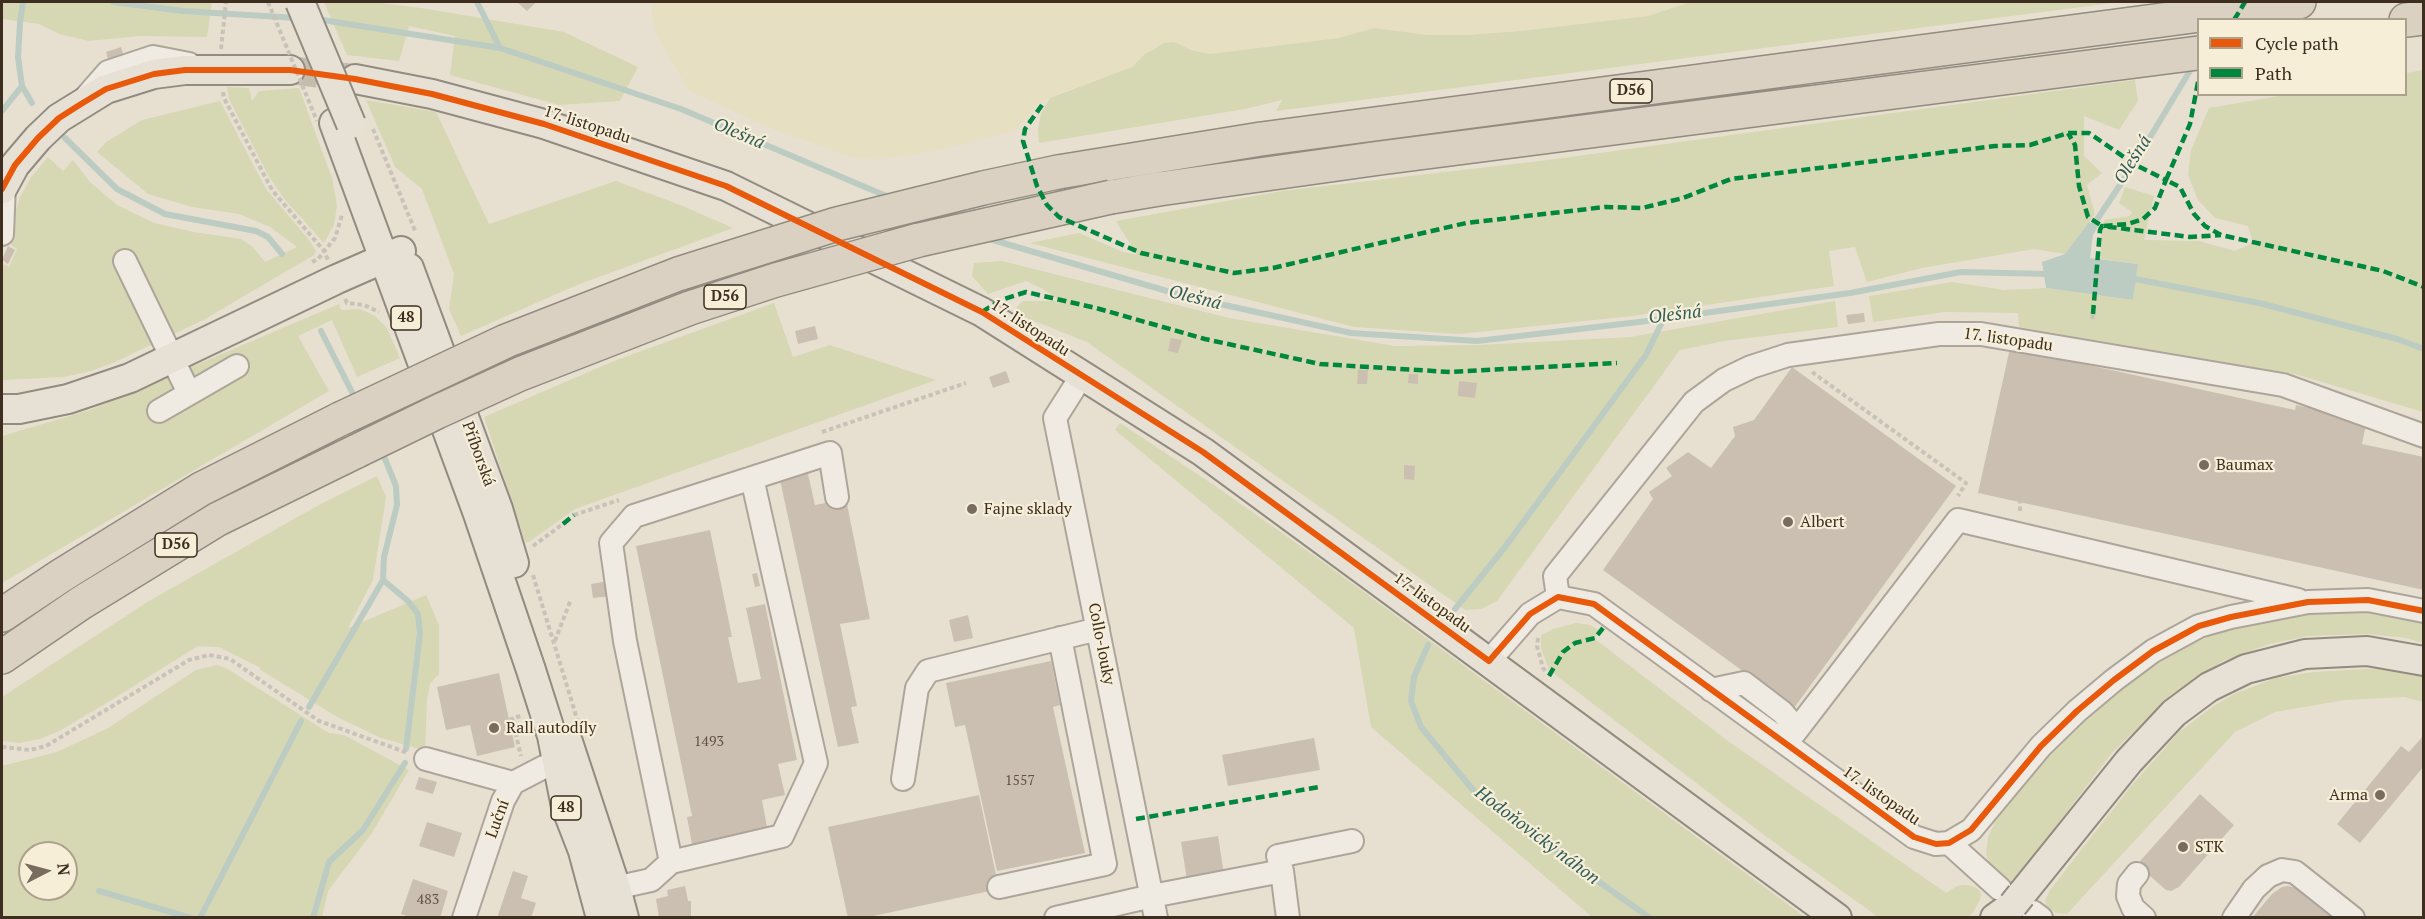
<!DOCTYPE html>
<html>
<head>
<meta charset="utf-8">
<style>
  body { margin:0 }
  #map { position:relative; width:2425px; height:919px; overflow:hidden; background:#e7e0d1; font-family:"PT Serif",serif }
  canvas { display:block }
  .frame { position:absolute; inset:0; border:3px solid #3d2e20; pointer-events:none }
  .legend { position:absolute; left:2197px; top:18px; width:210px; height:78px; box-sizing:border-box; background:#f7eed8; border:2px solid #ada18e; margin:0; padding:8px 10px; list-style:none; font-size:18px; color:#3d2e20 }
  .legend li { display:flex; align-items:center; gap:12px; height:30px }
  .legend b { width:30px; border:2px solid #ada18e }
  .north { position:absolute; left:18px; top:841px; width:60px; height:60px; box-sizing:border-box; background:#f7eed8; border:2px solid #ada18e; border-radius:50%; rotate:84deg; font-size:16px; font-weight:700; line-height:24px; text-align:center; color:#3d2e20 }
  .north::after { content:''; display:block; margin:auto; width:21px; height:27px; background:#786c5e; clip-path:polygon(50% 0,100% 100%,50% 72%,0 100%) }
</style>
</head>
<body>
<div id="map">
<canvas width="2425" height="919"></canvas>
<div class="frame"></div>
<ul class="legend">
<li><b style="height:8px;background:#e8590c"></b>Cycle path</li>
<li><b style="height:8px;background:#00873e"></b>Path</li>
</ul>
<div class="north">N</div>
</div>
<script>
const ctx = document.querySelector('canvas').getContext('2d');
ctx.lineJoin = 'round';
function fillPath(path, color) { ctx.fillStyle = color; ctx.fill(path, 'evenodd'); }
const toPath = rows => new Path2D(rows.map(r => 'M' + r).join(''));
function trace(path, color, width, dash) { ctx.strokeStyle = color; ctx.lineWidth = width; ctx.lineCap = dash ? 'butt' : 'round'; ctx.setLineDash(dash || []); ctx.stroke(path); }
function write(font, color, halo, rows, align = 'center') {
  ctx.font = font + ' "PT Serif",serif'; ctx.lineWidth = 4.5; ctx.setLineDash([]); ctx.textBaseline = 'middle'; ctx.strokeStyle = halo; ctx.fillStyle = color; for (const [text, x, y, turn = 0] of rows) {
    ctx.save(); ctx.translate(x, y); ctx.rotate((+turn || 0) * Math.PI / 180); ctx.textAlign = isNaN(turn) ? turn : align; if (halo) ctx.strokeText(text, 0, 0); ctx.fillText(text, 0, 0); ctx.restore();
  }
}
fillPath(toPath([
  [652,2,1691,2,1648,16,1521,31,1467,35,1428,35,1374,28,1339,38,1210,54,1169,42,1155,46,1132,67,1063,92,1037,104,1017,130,952,147,901,157,857,159,765,126,689,91,656,34,652,17]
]), '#e6dfc2');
fillPath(toPath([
  [2,2,212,2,207,37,139,36,89,41,59,34,39,24,2,19],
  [324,2,372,2,421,8,564,32,638,67,620,101,559,105,450,75,455,36,409,26,399,61,347,55],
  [1691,2,2120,2,1276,111,1282,100,1245,109,1039,143,1038,129,1041,114,1050,98,1132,67,1145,54,1164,43,1174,42,1191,50,1210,54,1339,38,1374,28,1428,35,1467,35,1521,31,1648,16],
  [2423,70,2423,412,2295,374,2019,327,2018,313,1945,312,1873,322,1869,296,1952,282,2004,290,2046,288,2133,300,2138,264,2101,259,2101,236,2104,220,2130,216,2132,212,2119,203,2125,187,2154,196,2144,240,2199,241,2235,251,2253,243,2248,226,2215,218,2198,200,2188,175,2191,150,2209,108,2285,95,2406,94,2406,73],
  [2135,80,2138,101,2119,130,2084,116,2084,156,2102,173,2087,185,2095,214,2065,254,2034,249,1922,268,1867,282,1855,247,1829,251,1834,286,1633,316,1459,334,1354,327,1030,243,1079,233,1123,252,1137,255,1116,221,1282,191,1548,160],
  [227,87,249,88,252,101,259,91,299,88,332,178,337,206,334,225,324,243,286,201,269,177,229,99],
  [366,100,436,112,489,224,616,181,678,204,733,228,577,285,461,336,449,309,454,274,422,189,395,167],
  [220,101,266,189,309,240,316,251,314,255,205,319,115,362,91,371,64,377,2,380,2,264,9,267,17,249,11,245,12,240,10,232,19,199,31,177,48,157,63,171,73,160,90,182,117,205,154,223,194,232,241,239,253,247,265,262,297,247,270,227,239,214,192,207,148,194,97,152,106,142,142,120],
  [1002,261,1229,318,1395,346,1479,345,1630,337,1835,301,1838,327,1724,341,1680,350,1497,601,1481,609,1465,610,1087,342,1024,317,1016,308,1023,301,1060,301,1043,289,1026,281,988,294,972,276,974,263],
  [774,303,793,357,830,345,936,380,575,509,529,542,525,542,484,417,614,361],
  [339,304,341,310,360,309,375,316,387,328,400,358,357,377,332,320,298,336,329,391,2,583,2,436,90,410],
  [1120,423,1214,485,1326,564,1805,917,1592,917,1371,727,1354,628,1115,430],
  [377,476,386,497,373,580,348,628,426,595,439,625,439,674,430,684,427,700,425,751,379,737,339,718,259,669,261,668,219,647,198,646,105,704,61,730,40,739,19,743,2,741,2,697,149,601,317,506],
  [2343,611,2402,614,2423,618,2423,643,2406,638,2367,634,2308,636,2269,644,2223,661,2172,694,2111,754,2012,884,1997,875,1990,866,1986,854,1988,837,1995,822,2038,762,2132,679,2192,644,2221,631,2281,617],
  [1576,623,1590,625,1598,630,1595,639,1728,741,1946,893,1957,886,1964,885,1972,886,1978,889,1981,893,1980,900,1972,914,1966,918,1878,917,1764,835,1549,670,1541,648,1541,635,1553,629],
  [217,665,226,668,329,733,344,735,409,770,372,833,328,891,322,917,2,917,2,766,57,752,108,728,196,670],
  [30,853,66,853,66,889,30,889],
  [2382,668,2423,676,2423,702,2404,697,2345,700,2275,712,2235,732,2067,914,2056,913,2047,907,2045,901,2050,890,2132,785,2178,733,2212,707,2234,694,2276,678,2314,672]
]), '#d6d7b3');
fillPath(toPath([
  [2089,222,2098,226,2093,235,2090,258,2138,264,2133,300,2046,288,2042,262,2065,254]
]), '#bcccc2');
trace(toPath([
  [23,2,20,23,18,57,22,86,32,103],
  [113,2,183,11,297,18],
  [477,2,500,48],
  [316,19,500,48,681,109,891,198],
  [2,111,22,86],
  [65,138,117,189,165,214,256,231,268,237,282,254],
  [2090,230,2134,164,2194,64],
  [986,238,1184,296,1351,333,1477,341,1639,322,1850,293,1961,272,2050,274],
  [2130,278,2259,303,2397,339,2424,349],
  [321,331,356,400],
  [381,449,396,486,397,505,384,557,383,580,408,601,418,614,420,633,406,749],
  [1455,609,1505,547,1646,355,1664,318],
  [1428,645,1414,677,1411,701,1421,727,1478,796,1650,918],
  [309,707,383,580],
  [99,891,191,918],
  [200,918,301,721],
  [313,918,329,862,363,830,405,763]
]), '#bcccc2', 6);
fillPath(toPath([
  [517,2,536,2,527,11],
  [121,47,123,54,108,59,106,52],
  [8,246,15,250,8,264,2,260],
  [1864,313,1865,322,1848,324,1846,315],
  [815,326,818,339,798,344,795,331],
  [1171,338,1182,340,1178,353,1168,351],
  [2010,348,2295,410,2296,405,2367,420,2362,444,2424,457,2424,590,1978,493],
  [1792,367,1956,486,1794,708,1603,570,1653,499,1649,492,1672,476,1666,468,1688,452,1711,468,1735,436,1733,427,1754,420],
  [1358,370,1368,370,1367,384,1357,384],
  [1006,371,1010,382,993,388,989,377],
  [1409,374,1418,374,1418,384,1408,383],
  [1459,381,1477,383,1475,398,1458,396],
  [1404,465,1415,466,1414,480,1404,479],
  [808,474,815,505,846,499,870,619,840,624,857,706,851,707,859,743,838,747,780,480],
  [710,530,732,637,728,637,738,683,761,679,746,608,765,604,797,760,778,764,785,795,762,800,767,827,692,844,687,817,692,816,636,546],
  [757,573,760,586,755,587,752,574],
  [608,581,611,596,593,598,591,584],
  [968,615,973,638,954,642,949,620],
  [1051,661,1060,705,1053,707,1085,853,997,871,965,725,955,727,946,683],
  [499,673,515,747,477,756,470,725,446,730,437,687],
  [2424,735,2424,766,2360,843,2337,824,2401,746,2409,752],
  [1314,738,1320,770,1228,786,1222,755],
  [419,777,437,782,433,794,415,789],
  [2200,794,2234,825,2179,887,2171,891,2166,890,2150,876,2145,882,2132,870],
  [979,795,999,889,864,918,848,918,828,827],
  [427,822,462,833,454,857,419,846],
  [1218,836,1224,874,1187,880,1181,842],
  [513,871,528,876,521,898,536,903,531,918,497,918],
  [413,879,448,891,440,918,413,918,401,914],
  [685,886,688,901,691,901,691,918,659,918,656,899,668,896,667,890],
  [2288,886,2300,889,2334,918,2252,918,2272,894,2282,887]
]), '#cbbfb2');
trace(toPath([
  [290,70,353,78]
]), '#c5bcae', 28, [28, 14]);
const minor = toPath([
  [87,96,108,72,153,57,189,64],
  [2,234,4,184],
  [125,261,189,393],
  [1081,377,1055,418,1156,918],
  [159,411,237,366],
  [1558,597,1555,576,1694,402,1724,380,1751,367,1788,355,1939,334,1981,334,2283,385,2424,436],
  [1489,661,1530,614,1558,597,1594,604,1914,837,1936,844,1949,843,1971,830,2041,746,2077,711,2114,680,2153,651,2199,626,2231,617,2308,602,2368,600,2424,611],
  [1711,690,1744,683,1782,712,1797,729],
  [1786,744,1958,520,2298,600],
  [426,759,513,783],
  [903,779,917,688,928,671,1098,629],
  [1949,843,2000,889],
  [671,862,782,836,816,763,752,478],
  [1282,871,1288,918],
  [2137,874,2129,884,2128,896,2133,908,2144,918],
  [999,887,1105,864,1060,638],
  [601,891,651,880,671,862,625,641,611,543,634,516,830,453,837,497],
  [2033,912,2041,918],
  [464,918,503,801,513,783,544,767,573,759],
  [1056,918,1152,896,1282,871,1278,856,1352,841],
  [2234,918,2254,889,2268,876,2282,870,2295,872,2353,918]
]);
const major = toPath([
  [355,79,432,94,544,124,726,186,982,312,1203,452,1837,918],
  [334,123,478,514,531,670,552,736,566,807,583,851,601,918],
  [2,189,15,165,38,138,59,118,106,89,154,74,185,70,290,70],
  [409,268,498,509,514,563],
  [2,409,19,409,68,399,130,378,337,279,401,251],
  [568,742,616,888,624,918],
  [2021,895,2129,761,2174,713,2209,687,2246,669,2305,654,2367,651,2424,661],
  [1995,918,2013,905]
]);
const highway = toPath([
  [2406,20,2424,18],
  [1058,172,1261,139,2299,2],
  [1111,197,1159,189,1380,158,2198,53],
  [2,615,62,575,201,489,340,419],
  [2,657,81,603,218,519,357,451]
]);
trace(minor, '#ada599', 26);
trace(major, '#928b80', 32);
trace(highway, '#928b80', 36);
trace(toPath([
  [221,49,226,2],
  [223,92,224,98,272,190,324,251,328,260],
  [373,129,416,233],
  [312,262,318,259,335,238,342,215],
  [345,299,347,303,364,305,379,312],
  [2092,319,2093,314],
  [1812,372,1966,483,1958,496],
  [822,432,966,383],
  [2020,511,2020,502],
  [574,515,619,500],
  [533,546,563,524],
  [533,575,578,722],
  [1538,638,1537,646,1543,668,1547,673],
  [555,641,571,599],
  [512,718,521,756],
  [509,720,523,715],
  [2,747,30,750,46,746,189,660,209,655,230,659,319,721,408,753]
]), '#c8c2b9', 4, [4.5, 3]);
trace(minor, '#efebe3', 22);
trace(major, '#e6e1d4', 28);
trace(highway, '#dad1c2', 33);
const majorBridge = toPath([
  [300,2,351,124],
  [2013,905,2021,895]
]);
const highwayBridge = toPath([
  [340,419,506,341,678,274,837,224,983,188,1058,172],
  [357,451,437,412,520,374,690,308,776,280,919,240,1111,197]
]);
trace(majorBridge, '#928b80', 32, []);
trace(highwayBridge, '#928b80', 36, []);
trace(toPath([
  [268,2,317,121]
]), '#c8c2b9', 4, [4.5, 3]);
trace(majorBridge, '#e6e1d4', 28);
trace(highwayBridge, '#dad1c2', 33);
trace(toPath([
  [2234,20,2245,2],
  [2198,82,2190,124,2166,180,2180,187,2194,214,2205,226,2221,235,2383,271,2424,287],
  [1042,105,1025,129,1023,141,1037,186,1047,205,1059,217,1141,253,1234,273,1273,268,1466,223,1605,207,1642,208,1683,198,1731,179,1995,146,2030,145,2068,133,2089,133,2134,164,2166,180,2155,208,2143,219,2128,224,2102,226,2088,217,2079,186,2075,145,2068,133],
  [982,312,1001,300,1026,292,1096,308,1205,339,1320,364,1450,372,1617,363],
  [2093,314,2100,230,2102,226,2190,237,2221,235],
  [563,524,574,515],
  [1549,676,1563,652,1575,643,1595,638,1603,628],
  [1136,819,1319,787]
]), '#00873e', 4.5, [9, 4.5]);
trace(toPath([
  [2,189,15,165,38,138,59,118,81,104,106,89,154,74,185,70,290,70,355,79,432,94,544,124,726,186,982,312,1203,452,1489,661,1530,614,1558,597,1594,604,1914,837,1936,844,1949,843,1971,830,2041,746,2077,711,2114,680,2153,651,2199,626,2231,617,2308,602,2368,600,2424,611]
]), '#e8590c', 6);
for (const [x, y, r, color] of [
  [2204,465,6,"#786c5e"],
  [972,509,6,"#786c5e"],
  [1788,522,6,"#786c5e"],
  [494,728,6,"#786c5e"],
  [2380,795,6,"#786c5e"],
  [2183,847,6,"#786c5e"]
]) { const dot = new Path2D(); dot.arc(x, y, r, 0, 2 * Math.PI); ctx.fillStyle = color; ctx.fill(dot); trace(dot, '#f7eed8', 2); }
write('14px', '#605244', null, [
  ["1493",709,742],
  ["1557",1020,781],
  ["483",428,900]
]);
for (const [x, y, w] of [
  [1631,91,42],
  [725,297,42],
  [406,318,30],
  [176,545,42],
  [566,808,30]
]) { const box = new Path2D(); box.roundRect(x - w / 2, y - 12, w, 24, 4.5); ctx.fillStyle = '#f7eed8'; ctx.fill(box); trace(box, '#3d2e20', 1.5); }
write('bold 15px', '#3d2e20', null, [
  ["D56",1631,91],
  ["D56",725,297],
  ["48",406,318],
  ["D56",176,545],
  ["48",566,808]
]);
write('16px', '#3d2e20', '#f7eed8', [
  ["17. listopadu",587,125,18],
  ["17. listopadu",1030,328,33],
  ["17. listopadu",2008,340,8],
  ["Příborská",478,454,70],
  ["17. listopadu",1432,603,36],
  ["Collo-louky",1101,644,79],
  ["17. listopadu",1881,796,35],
  ["Luční",498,819,-70]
]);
write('16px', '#3d2e20', '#f7eed8', [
  ["Baumax",2216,465],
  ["Fajne sklady",984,509],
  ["Albert",1800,522],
  ["Rall autodíly",506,728],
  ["Arma",2368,795,"right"],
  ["STK",2195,847]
], 'left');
write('italic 18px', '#2f5d5a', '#f7eed8', [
  ["Olešná",739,134,23],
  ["Olešná",2133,160,-58],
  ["Olešná",1195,298,14],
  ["Olešná",1675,315,-7],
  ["Hodoňovický náhon",1537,836,37]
]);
</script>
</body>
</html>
